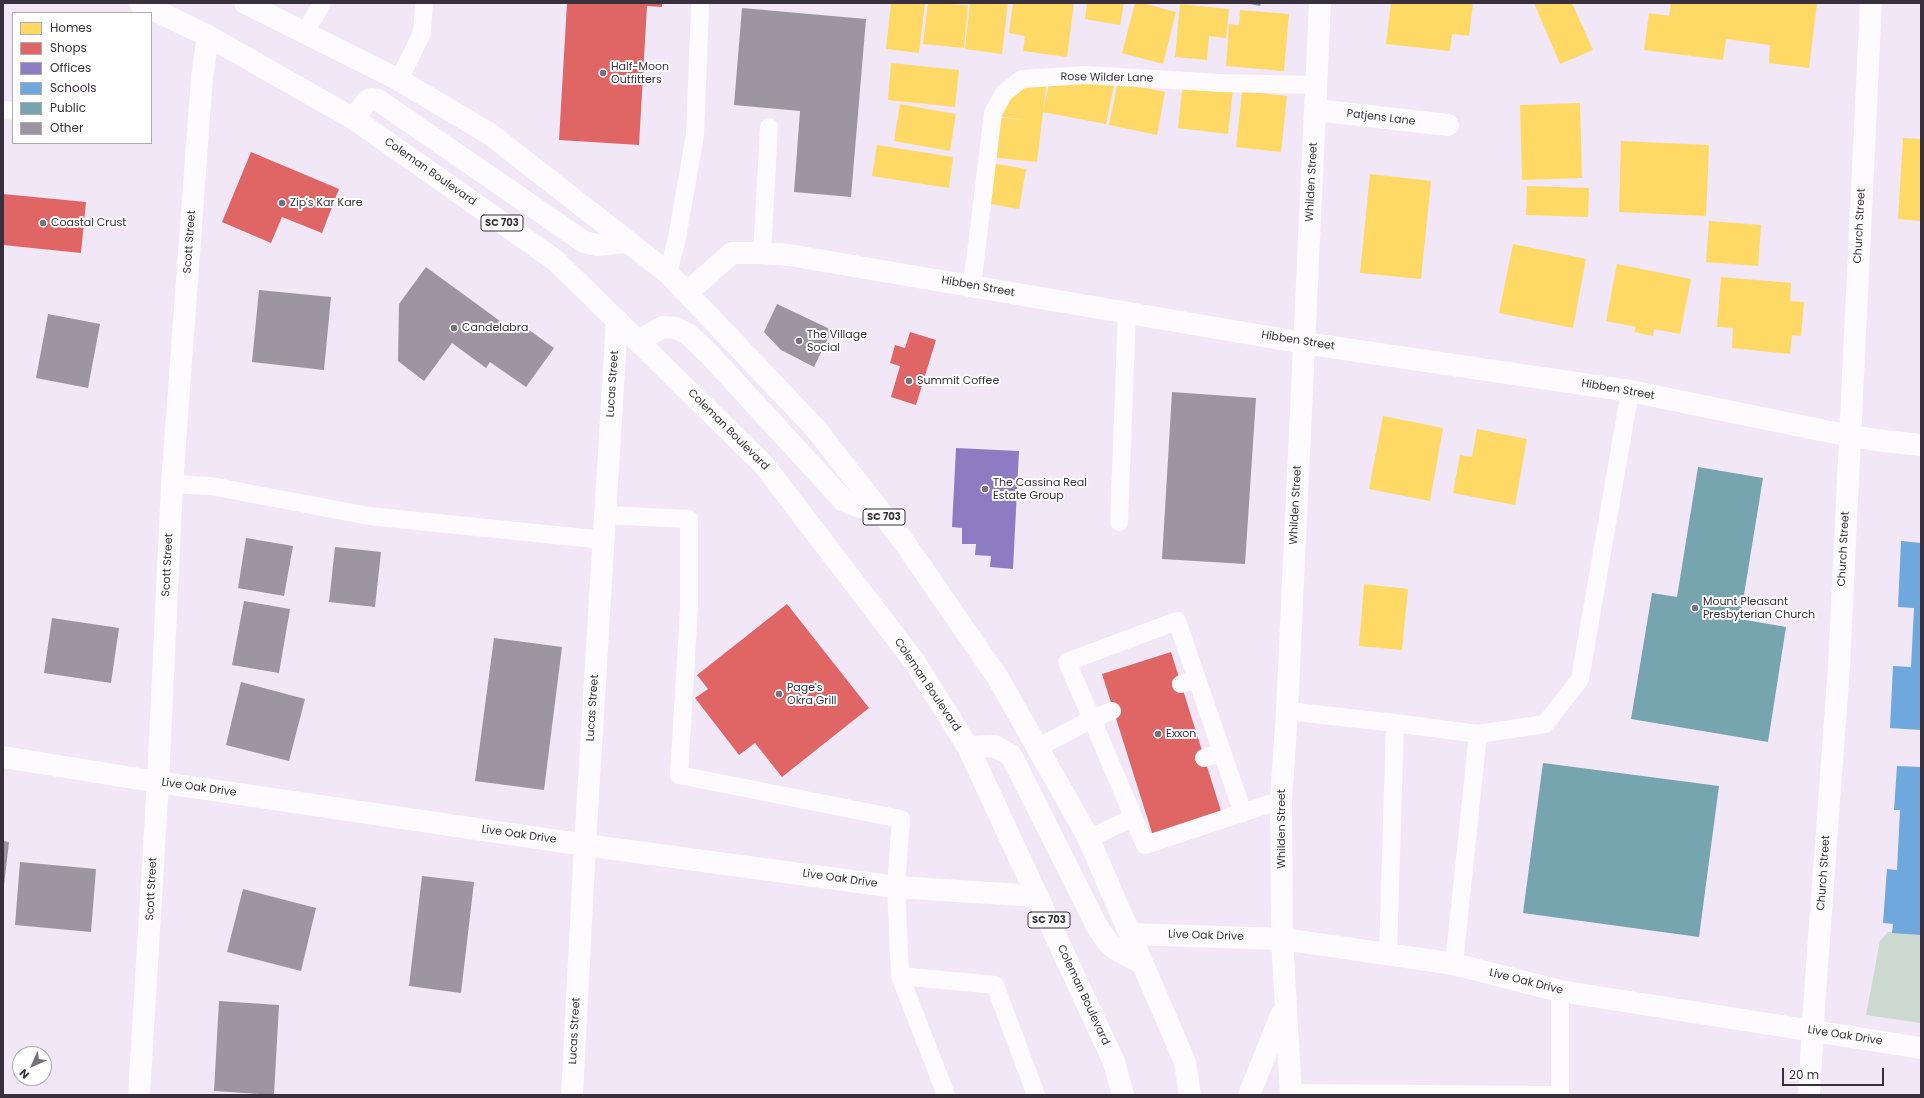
<!DOCTYPE html>
<html>
<head>
<meta charset="utf-8">
<style>
  body { margin:0 }
  #map { position:relative; width:1924px; height:1098px; overflow:hidden; background:#f1e7f6; font-family:Poppins,sans-serif }
  canvas { display:block }
  .frame { position:absolute; inset:0; border:4px solid #38303d; pointer-events:none }
  .legend { position:absolute; left:12px; top:12px; width:140px; height:132px; box-sizing:border-box; background:#fff; border:1px solid #afacb1; margin:0; padding:5px 7px; list-style:none; font-size:12px; color:#38303d }
  .legend li { display:flex; align-items:center; gap:8px; height:20px }
  .legend b { width:20px; border:1px solid #afacb1 }
  .north { position:absolute; left:12px; top:1046px; width:40px; height:40px; box-sizing:border-box; background:#fff; border:1px solid #afacb1; border-radius:50%; rotate:225deg; font-size:11px; font-weight:700; line-height:16px; text-align:center; color:#38303d }
  .north::after { content:''; display:block; margin:auto; width:14px; height:18px; background:#79707e; clip-path:polygon(50% 0,100% 100%,50% 72%,0 100%) }
  .scale { position:absolute; left:1782px; top:1068px; width:102px; height:18px; box-sizing:border-box; border:2px solid #38303d; border-top:0; padding-left:5px; font-size:12px; line-height:14px; white-space:nowrap; color:#38303d; -webkit-text-stroke:3px #fff; paint-order:stroke }
</style>
</head>
<body>
<div id="map">
<canvas width="1924" height="1098"></canvas>
<div class="frame"></div>
<ul class="legend">
<li><b style="height:11px;background:#ffd966"></b>Homes</li>
<li><b style="height:11px;background:#e06666"></b>Shops</li>
<li><b style="height:11px;background:#8e7cc3"></b>Offices</li>
<li><b style="height:11px;background:#6fa8dc"></b>Schools</li>
<li><b style="height:11px;background:#76a5af"></b>Public</li>
<li><b style="height:11px;background:#9d96a2"></b>Other</li>
</ul>
<div class="north">N</div>
<div class="scale">20 m</div>
</div>
<script>
const ctx = document.querySelector('canvas').getContext('2d');
ctx.lineJoin = 'round';
function fillPath(path, color) { ctx.fillStyle = color; ctx.fill(path, 'evenodd'); }
const toPath = rows => new Path2D(rows.map(r => 'M' + r).join(''));
function trace(path, color, width, dash) { ctx.strokeStyle = color; ctx.lineWidth = width; ctx.lineCap = dash ? 'butt' : 'round'; ctx.setLineDash(dash || []); ctx.stroke(path); }
function write(font, color, halo, rows, align = 'center') {
  ctx.font = font + ' Poppins,sans-serif'; ctx.lineWidth = 4; ctx.setLineDash([]); ctx.textBaseline = 'middle'; ctx.strokeStyle = halo; ctx.fillStyle = color; for (const [text, x, y, turn = 0] of rows) {
    ctx.save(); ctx.translate(x, y); ctx.rotate((+turn || 0) * Math.PI / 180); ctx.textAlign = isNaN(turn) ? turn : align; if (halo) ctx.strokeText(text, 0, 0); ctx.fillText(text, 0, 0); ctx.restore();
  }
}
fillPath(toPath([
  [1888,932,1921,935,1921,1023,1866,1015,1880,941]
]), '#ccd9d1');
fillPath(toPath([
  [891,3,925,3,919,53,886,49],
  [928,3,968,5,964,48,923,44],
  [970,3,1008,3,1002,54,965,49],
  [1013,3,1074,3,1067,57,1023,51,1025,36,1009,33],
  [1087,3,1124,3,1120,25,1085,19],
  [1135,3,1142,3,1176,12,1163,64,1122,53],
  [1391,3,1473,3,1469,36,1452,34,1450,51,1386,44],
  [1534,3,1572,3,1593,50,1560,64],
  [1671,3,1817,3,1809,68,1769,63,1770,45,1726,39,1723,60,1644,50,1649,13,1669,16],
  [1180,4,1229,9,1226,38,1209,36,1207,60,1175,57],
  [1240,10,1289,14,1284,71,1226,66,1229,24,1239,25],
  [891,63,959,70,955,107,888,100],
  [1050,78,1114,85,1106,124,1043,112],
  [1047,80,1037,162,980,156,984,116,1026,120,996,116,1001,84],
  [1118,82,1165,92,1157,135,1109,125],
  [1183,82,1233,88,1228,134,1178,128],
  [1242,91,1287,96,1281,152,1236,147],
  [1580,103,1582,178,1522,180,1520,105],
  [900,104,956,114,950,151,894,141],
  [1903,138,1921,139,1921,221,1898,219],
  [1621,141,1709,145,1706,216,1619,212],
  [877,145,953,157,949,188,872,176],
  [980,161,1026,169,1019,209,973,201],
  [1370,174,1431,181,1421,279,1360,273],
  [1527,186,1589,188,1588,217,1526,215],
  [1709,221,1761,225,1758,266,1706,262],
  [1513,244,1586,259,1573,328,1499,313],
  [1617,264,1691,279,1680,334,1654,329,1653,336,1634,332,1636,327,1606,321],
  [1721,277,1791,283,1790,301,1804,302,1801,336,1792,335,1790,354,1732,348,1733,328,1717,327],
  [1383,416,1443,428,1430,501,1369,489],
  [1477,429,1527,439,1515,505,1453,493,1460,455,1472,457],
  [1364,584,1408,589,1402,650,1359,646]
]), '#ffd966');
fillPath(toPath([
  [567,3,662,3,662,7,647,6,639,145,559,140],
  [251,152,339,189,322,233,282,217,271,243,222,222],
  [3,194,86,202,81,253,3,245],
  [910,332,936,340,916,405,891,397,900,366,890,363,895,345,905,348],
  [787,604,869,708,782,777,755,743,739,755,695,698,708,689,697,675],
  [1171,652,1222,814,1153,836,1102,674]
]), '#e06666');
fillPath(toPath([
  [956,448,1019,451,1013,569,990,567,991,556,975,555,976,544,962,544,962,528,952,527]
]), '#8e7cc3');
fillPath(toPath([
  [1901,541,1921,543,1921,730,1890,728,1893,666,1911,667,1914,608,1898,607],
  [1897,766,1921,767,1921,935,1892,933,1893,924,1883,923,1887,869,1897,870,1900,810,1894,810]
]), '#6fa8dc');
fillPath(toPath([
  [1245,3,1261,3,1260,6],
  [1698,467,1763,478,1740,619,1786,627,1768,742,1631,719,1652,593,1677,597],
  [1543,763,1719,786,1699,937,1523,913]
]), '#76a5af');
fillPath(toPath([
  [742,8,866,19,851,197,794,192,800,111,734,105],
  [426,267,515,332,521,324,554,348,526,387,490,362,486,368,452,343,424,381,398,361,399,304],
  [259,290,331,297,324,370,252,362],
  [777,304,832,330,814,367,781,350,764,332],
  [48,314,100,324,88,388,36,378],
  [1172,392,1256,398,1245,564,1162,559],
  [246,538,293,546,284,596,238,588],
  [335,547,381,552,375,607,329,602],
  [244,601,290,609,279,673,232,665],
  [52,618,119,628,111,683,44,673],
  [494,638,562,647,544,790,475,781],
  [241,682,305,699,289,761,226,745],
  [3,841,9,842,4,885,3,885],
  [20,862,96,869,91,932,15,925],
  [422,876,474,882,461,993,409,986],
  [243,889,316,908,301,971,227,952],
  [219,1001,279,1005,274,1095,214,1091]
]), '#9d96a2');
trace(toPath([
  [305,33,322,3],
  [399,80,422,33,424,3],
  [3,110,13,111],
  [762,253,769,127],
  [668,273,677,238,695,135,700,6],
  [972,286,993,113,1004,93,1022,79,1086,75,1222,83,1316,85],
  [172,484,211,486,369,516,604,540],
  [605,515,689,519,689,608,679,775,901,819,896,887,900,976,946,1095],
  [1119,522,1127,312],
  [1181,684,1197,679],
  [1112,711,1092,719,1067,662,1177,621,1243,813],
  [1287,711,1395,723],
  [1037,748,1092,719,1145,845,1281,800],
  [1204,758,1222,752],
  [1088,839,1132,818],
  [1388,954,1395,723,1478,734,1545,724,1580,679,1630,391],
  [1454,964,1478,734],
  [900,976,995,985,1036,1095],
  [1560,991,1560,1094],
  [1291,1093,1560,1095]
]), '#fdfbfe', 18);
trace(toPath([
  [1315,110,1448,125],
  [688,292,732,253,762,253,789,255,1304,343,1630,391,1825,431,1875,440,1921,445],
  [3,757,158,782,585,845,896,887,1037,896],
  [1130,934,1282,939,1325,945,1454,964,1560,991,1921,1048],
  [139,1095,158,782,172,484,202,77,208,36],
  [572,1095,585,845,617,320],
  [1809,1095,1814,1007,1839,666,1871,3]
]), '#fdfbfe', 22);
trace(toPath([
  [1249,1095,1282,1013],
  [1291,1095,1282,939,1281,800,1287,711,1320,3]
]), '#fdfbfe', 22);
trace(toPath([
  [140,3,208,36,354,119,555,260,764,465,914,661,968,747,1114,1062,1123,1095],
  [245,3,399,80,490,134,668,273,816,429,904,542,998,678,1087,835,1185,1062,1190,1095],
  [354,119,366,102,371,99,378,100,584,242,597,245,627,242],
  [638,341,663,327,676,328,688,334,710,355,844,501,860,507,875,506],
  [968,747,994,746,1011,755,1099,930,1110,945,1120,952,1142,963]
]), '#fdfbfe', 22);
for (const [x, y, r, color] of [
  [603,73,4,"#79707e"],
  [282,203,4,"#79707e"],
  [43,223,4,"#79707e"],
  [454,328,4,"#79707e"],
  [799,341,4,"#79707e"],
  [909,381,4,"#79707e"],
  [985,489,4,"#79707e"],
  [1695,608,4,"#79707e"],
  [779,694,4,"#79707e"],
  [1158,734,4,"#79707e"]
]) { const dot = new Path2D(); dot.arc(x, y, r, 0, 2 * Math.PI); ctx.fillStyle = color; ctx.fill(dot); trace(dot, '#fff', 1.5); }
for (const [x, y, w] of [
  [502,223,42],
  [884,517,42],
  [1049,920,42]
]) { const box = new Path2D(); box.roundRect(x - w / 2, y - 8, w, 16, 3); ctx.fillStyle = '#fff'; ctx.fill(box); trace(box, '#38303d', 1); }
write('bold 10px', '#38303d', null, [
  ["SC 703",502,223],
  ["SC 703",884,517],
  ["SC 703",1049,920]
]);
write('11px', '#38303d', '#fff', [
  ["Half-Moon",611,67],
  ["Outfitters",611,80],
  ["Zip's Kar Kare",290,203],
  ["Coastal Crust",51,223],
  ["Candelabra",462,328],
  ["The Village",807,335],
  ["Social",807,348],
  ["Summit Coffee",917,381],
  ["The Cassina Real",993,483],
  ["Estate Group",993,496],
  ["Mount Pleasant",1703,602],
  ["Presbyterian Church",1703,615],
  ["Page's",787,688],
  ["Okra Grill",787,701],
  ["Exxon",1166,734]
], 'left');
write('11px', '#38303d', '#fff', [
  ["Rose Wilder Lane",1107,78,1],
  ["Patjens Lane",1381,118,7],
  ["Coleman Boulevard",430,172,35],
  ["Whilden Street",1312,182,-87],
  ["Church Street",1860,226,-87],
  ["Scott Street",190,242,-86],
  ["Hibben Street",978,287,10],
  ["Hibben Street",1298,341,9],
  ["Lucas Street",613,384,-86],
  ["Hibben Street",1618,390,10],
  ["Coleman Boulevard",728,430,45],
  ["Whilden Street",1296,505,-87],
  ["Church Street",1844,549,-87],
  ["Scott Street",168,565,-87],
  ["Coleman Boulevard",927,685,56],
  ["Lucas Street",593,708,-86],
  ["Live Oak Drive",199,788,8],
  ["Whilden Street",1282,829,-90],
  ["Live Oak Drive",519,835,8],
  ["Church Street",1824,873,-86],
  ["Live Oak Drive",840,879,8],
  ["Scott Street",152,889,-87],
  ["Live Oak Drive",1206,936,2],
  ["Live Oak Drive",1526,982,14],
  ["Coleman Boulevard",1083,995,65],
  ["Lucas Street",575,1031,-87],
  ["Live Oak Drive",1845,1036,9]
]);
</script>
</body>
</html>
